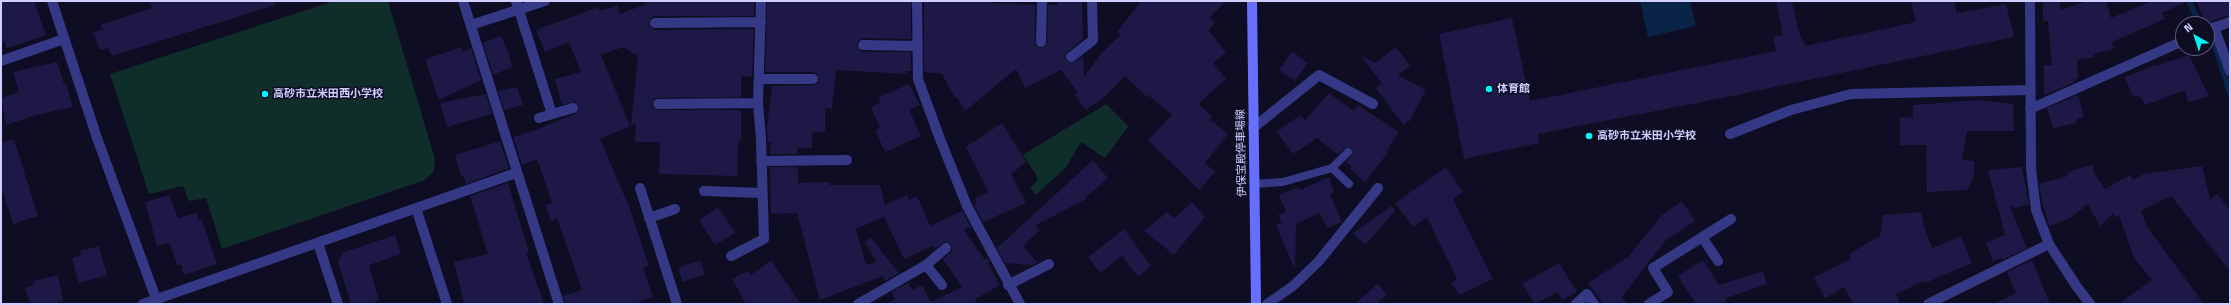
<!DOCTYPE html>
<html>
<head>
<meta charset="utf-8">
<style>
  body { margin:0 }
  #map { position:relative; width:2231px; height:305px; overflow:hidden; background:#0f0d23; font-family:"Titillium Web",sans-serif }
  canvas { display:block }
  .frame { position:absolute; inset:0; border:2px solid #d1cfff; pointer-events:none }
  .north { position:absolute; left:2175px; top:16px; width:40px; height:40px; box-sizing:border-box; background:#0f0d23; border:1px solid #5d5b7b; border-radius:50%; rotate:321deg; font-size:11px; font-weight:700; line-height:16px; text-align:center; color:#d1cfff }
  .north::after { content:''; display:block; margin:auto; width:14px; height:18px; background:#00f6fa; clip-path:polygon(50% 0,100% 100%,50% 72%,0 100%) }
</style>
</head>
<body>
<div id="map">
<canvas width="2231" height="305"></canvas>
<div class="frame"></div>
<div class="north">N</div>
</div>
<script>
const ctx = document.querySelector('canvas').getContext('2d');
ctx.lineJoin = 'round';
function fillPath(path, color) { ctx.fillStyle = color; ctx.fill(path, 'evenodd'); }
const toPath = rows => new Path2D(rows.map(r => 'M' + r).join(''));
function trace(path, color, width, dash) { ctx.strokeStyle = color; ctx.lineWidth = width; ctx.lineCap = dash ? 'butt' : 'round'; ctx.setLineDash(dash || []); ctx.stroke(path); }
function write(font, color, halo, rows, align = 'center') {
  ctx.font = font + ' "Titillium Web","Noto Sans JP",sans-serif'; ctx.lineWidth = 3; ctx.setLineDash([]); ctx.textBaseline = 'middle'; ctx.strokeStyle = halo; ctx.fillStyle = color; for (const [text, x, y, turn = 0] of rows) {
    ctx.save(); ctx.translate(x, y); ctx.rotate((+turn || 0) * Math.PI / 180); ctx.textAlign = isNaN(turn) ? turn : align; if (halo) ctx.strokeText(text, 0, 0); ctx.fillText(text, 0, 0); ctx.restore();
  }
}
fillPath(toPath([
  [334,1,388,1,435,159,434,171,425,180,222,249,206,198,189,201,183,186,149,194,110,74],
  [1106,104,1126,124,1128,127,1105,158,1081,142,1066,167,1036,195,1030,188,1037,181,1037,176,1023,155]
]), '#0f2e2a');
fillPath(toPath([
  [1640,1,1690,1,1696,26,1648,37]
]), '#092446');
trace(toPath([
  [2189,1,2200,24],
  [2211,32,2230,93]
]), '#092446', 6);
fillPath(toPath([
  [1,1,34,1,46,35,7,48,5,41,1,42],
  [150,1,275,1,275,5,112,56,108,48,100,50,93,32,103,29,100,25,152,8],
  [645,1,754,1,754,16,655,16,651,18,649,23,650,27,655,30,754,29,752,77,741,76,741,97,658,98,654,99,652,104,653,108,658,110,741,110,741,141,738,141,737,176,659,174,660,142,635,142,636,124,631,126,638,56,623,47,601,55,630,126,600,139,630,209,649,266,643,268,653,297,634,304,565,304,563,296,582,290,557,218,551,221,545,205,552,203,537,159,522,165,513,137,533,131,577,113,579,107,575,102,562,105,555,79,581,72,569,42,545,52,536,30,599,7,600,11,617,5,620,14,646,4],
  [767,1,911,1,911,39,863,38,858,41,857,45,859,50,863,52,911,52,911,71,905,71,907,74,836,70,832,109,825,108,825,132,812,133,812,148,797,148,797,154,770,154,771,142,768,142,767,127,772,86,813,85,818,83,819,79,817,74,813,72,765,72],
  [924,1,992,1,992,3,1035,5,1035,42,1037,47,1041,48,1047,43,1048,5,1058,5,1058,1,1082,1,1083,39,1067,52,1065,57,1066,61,1071,63,1083,56,1084,77,1101,54,1121,34,1117,32,1141,1,1226,1,1210,17,1215,23,1208,30,1226,52,1213,63,1226,79,1198,104,1212,116,1210,119,1228,134,1205,163,1215,172,1199,190,1148,140,1172,115,1148,95,1147,97,1125,76,1105,96,1086,110,1075,95,1078,93,1061,70,1025,88,1016,69,965,111,957,97,955,98,942,74,924,72],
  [1776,1,1792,1,1798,29,1805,46,1916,22,1911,1,1954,1,1957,13,2006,4,2014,37,1722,98,1538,134,1539,143,1464,159,1439,34,1512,18,1530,101,1776,51,1773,37,1783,35],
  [2043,1,2060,1,2060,10,2088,1,2106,1,2111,18,2152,1,2188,1,2162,13,2165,19,2112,42,2114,49,2093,54,2094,57,2077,60,2078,79,2074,79,2075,82,2044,95,2044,65,2052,65,2048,21,2043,21],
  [2196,1,2230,1,2230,15,2206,23],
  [501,36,509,54,512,67,493,75,483,43],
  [462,47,463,52,471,48,481,80,439,100,425,59],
  [1396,47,1410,66,1398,75,1426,90,1409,122,1407,121,1404,126,1376,88,1382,83,1360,55,1375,63],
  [1292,51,1308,63,1295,81,1279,70],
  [2189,55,2209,96,2188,102,2185,90,2145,105,2141,97,2132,95,2125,77,2154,65,2155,66],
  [57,62,64,84,66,83,73,107,40,114,6,125,1,98,19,92,13,72],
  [909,84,920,105,909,110,921,136,885,152,875,130,880,128,871,107,881,102,879,97],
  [517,87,523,105,504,110,498,91],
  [1329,93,1354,111,1358,105,1399,132,1386,152,1389,151,1365,182,1349,168,1352,167,1346,162,1353,153,1350,147,1344,148,1338,155,1317,138,1293,154,1277,132,1300,115,1305,120],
  [486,94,492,114,447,127,440,103],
  [2078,95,2084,116,2077,119,2077,123,2053,128,2047,108],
  [1979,100,2013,104,2014,131,1967,131,1962,160,1974,161,1974,176,1967,190,1927,192,1926,145,1900,145,1900,117,1913,118,1913,105],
  [1002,123,1026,162,1011,174,1026,203,983,222,974,205,977,203,975,199,988,192,966,147],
  [14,139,38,216,13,224,1,186,1,143],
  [500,141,509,168,466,184,463,175,461,176,455,155],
  [1093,160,1108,178,1085,198,1086,199,1036,225,1040,230,1023,246,1038,263,1032,265,1005,263,997,248],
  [2093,164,2094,173,2105,189,2130,175,2133,180,2144,174,2202,166,2210,200,2217,194,2230,210,2230,271,2171,196,2141,211,2147,227,2204,304,2119,304,2152,280,2134,258,2119,215,2115,218,2113,213,2100,226,2088,204,2069,219,2049,226,2042,202,2039,184,2068,176,2068,172],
  [770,167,798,167,798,183,829,182,829,185,880,185,885,205,907,195,909,200,917,196,930,226,962,211,971,227,964,230,985,260,987,257,990,262,987,262,1000,285,975,299,977,304,886,304,895,299,891,292,908,283,913,290,922,285,931,302,962,287,943,259,952,251,951,244,944,242,935,249,933,246,904,259,884,217,856,229,866,265,876,262,865,242,871,238,899,273,885,281,883,276,820,300,797,213,771,214],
  [1446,167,1463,192,1453,199,1493,279,1460,295,1451,283,1457,279,1427,217,1413,227,1395,203],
  [2022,167,2029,204,2015,208,2009,205,2027,248,2002,260,2001,258,1993,261,1986,243,2005,235,1988,170],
  [1329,177,1334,192,1330,194,1342,222,1328,228,1319,213,1296,224,1295,270,1276,225,1282,223,1278,215,1286,212,1279,195,1299,187,1300,190],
  [508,183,529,252,526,253,544,304,464,304,454,262,488,254,470,196],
  [169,195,178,218,197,213,199,221,202,220,217,264,184,275,181,265,177,265,170,243,157,246,145,202],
  [1682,201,1695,221,1666,240,1622,297,1627,304,1603,304,1588,283,1628,257,1662,215],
  [1192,202,1205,217,1174,255,1144,231,1167,212,1174,218],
  [1391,206,1395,211,1365,245,1353,233],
  [718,207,735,233,715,245,699,220],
  [1921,212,1926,233,1932,248,1961,236,1972,263,1925,283,1924,281,1896,294,1900,304,1853,304,1844,287,1825,298,1814,277,1851,259,1849,254,1880,236,1883,215],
  [1124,229,1151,266,1138,277,1122,256,1100,273,1088,257],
  [395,235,401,254,369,265,379,301,369,304,351,304,338,262,342,253],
  [99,246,107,275,79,283,72,258,81,255,80,251],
  [700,260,705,274,683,282,678,268],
  [771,260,801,304,746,304,732,279,748,271,751,275],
  [1703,260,1719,285,1763,271,1767,284,1726,298,1727,301,1717,304,1696,304,1678,276],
  [2032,260,2050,304,1994,304,2016,293,2007,272],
  [1559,263,1577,292,1562,300,1557,292,1535,304,1522,284],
  [58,275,63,301,52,304,30,304,25,288,33,285,34,281],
  [1377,284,1387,294,1377,304,1355,304]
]), '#1d1845');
trace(toPath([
  [1332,168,1349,184],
  [1254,184,1283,182,1332,168,1348,152]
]), '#353985', 8);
trace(toPath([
  [52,1,97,138,158,304],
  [463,1,559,304],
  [516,1,552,114],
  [917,1,918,79,940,139,967,206,1020,304],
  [2030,1,2031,169,2036,210,2049,244,2077,287,2090,304],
  [655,23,761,22],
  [471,25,545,1],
  [2214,27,2230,71],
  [2207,30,2230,22],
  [1041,42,1042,1],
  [863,45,918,46],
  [1071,57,1093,40,1092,1],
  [1,61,64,39],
  [759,79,813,79],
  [658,104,758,103],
  [2030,109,2183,41],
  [539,118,573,108],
  [1253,128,1319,75,1373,104],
  [1730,134,1791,110,1851,94,2029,90],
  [761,161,847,160],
  [640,188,677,304],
  [704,191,762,193],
  [416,208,447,304],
  [649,218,675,209],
  [1702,237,1718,261],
  [318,243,338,304],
  [731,256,764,239,761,139,758,103,761,1],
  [926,265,942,285],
  [1008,285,1049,264],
  [143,304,516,173],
  [858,304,926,265,946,248],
  [1267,304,1293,286,1318,262,1378,188],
  [1576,304,1587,294,1594,304],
  [1649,304,1668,292,1653,268,1731,219],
  [1928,304,2049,244]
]), '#353985', 10);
trace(toPath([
  [1252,1,1256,304]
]), '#666fff', 10);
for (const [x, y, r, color] of [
  [1489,89,4,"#00f6fa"],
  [265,94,4,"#00f6fa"],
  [1589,136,4,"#00f6fa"]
]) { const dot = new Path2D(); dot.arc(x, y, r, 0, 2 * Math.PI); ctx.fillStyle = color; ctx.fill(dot); trace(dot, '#0f0d23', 1.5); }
write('bold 11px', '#d1cfff', '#0f0d23', [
  ["体育館",1497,89],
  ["高砂市立米田西小学校",273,94],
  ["高砂市立米田小学校",1597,136]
], 'left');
write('11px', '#d1cfff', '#0f0d23', [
  ["伊保宝殿停車場線",1242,153,-91]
]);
</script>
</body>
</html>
